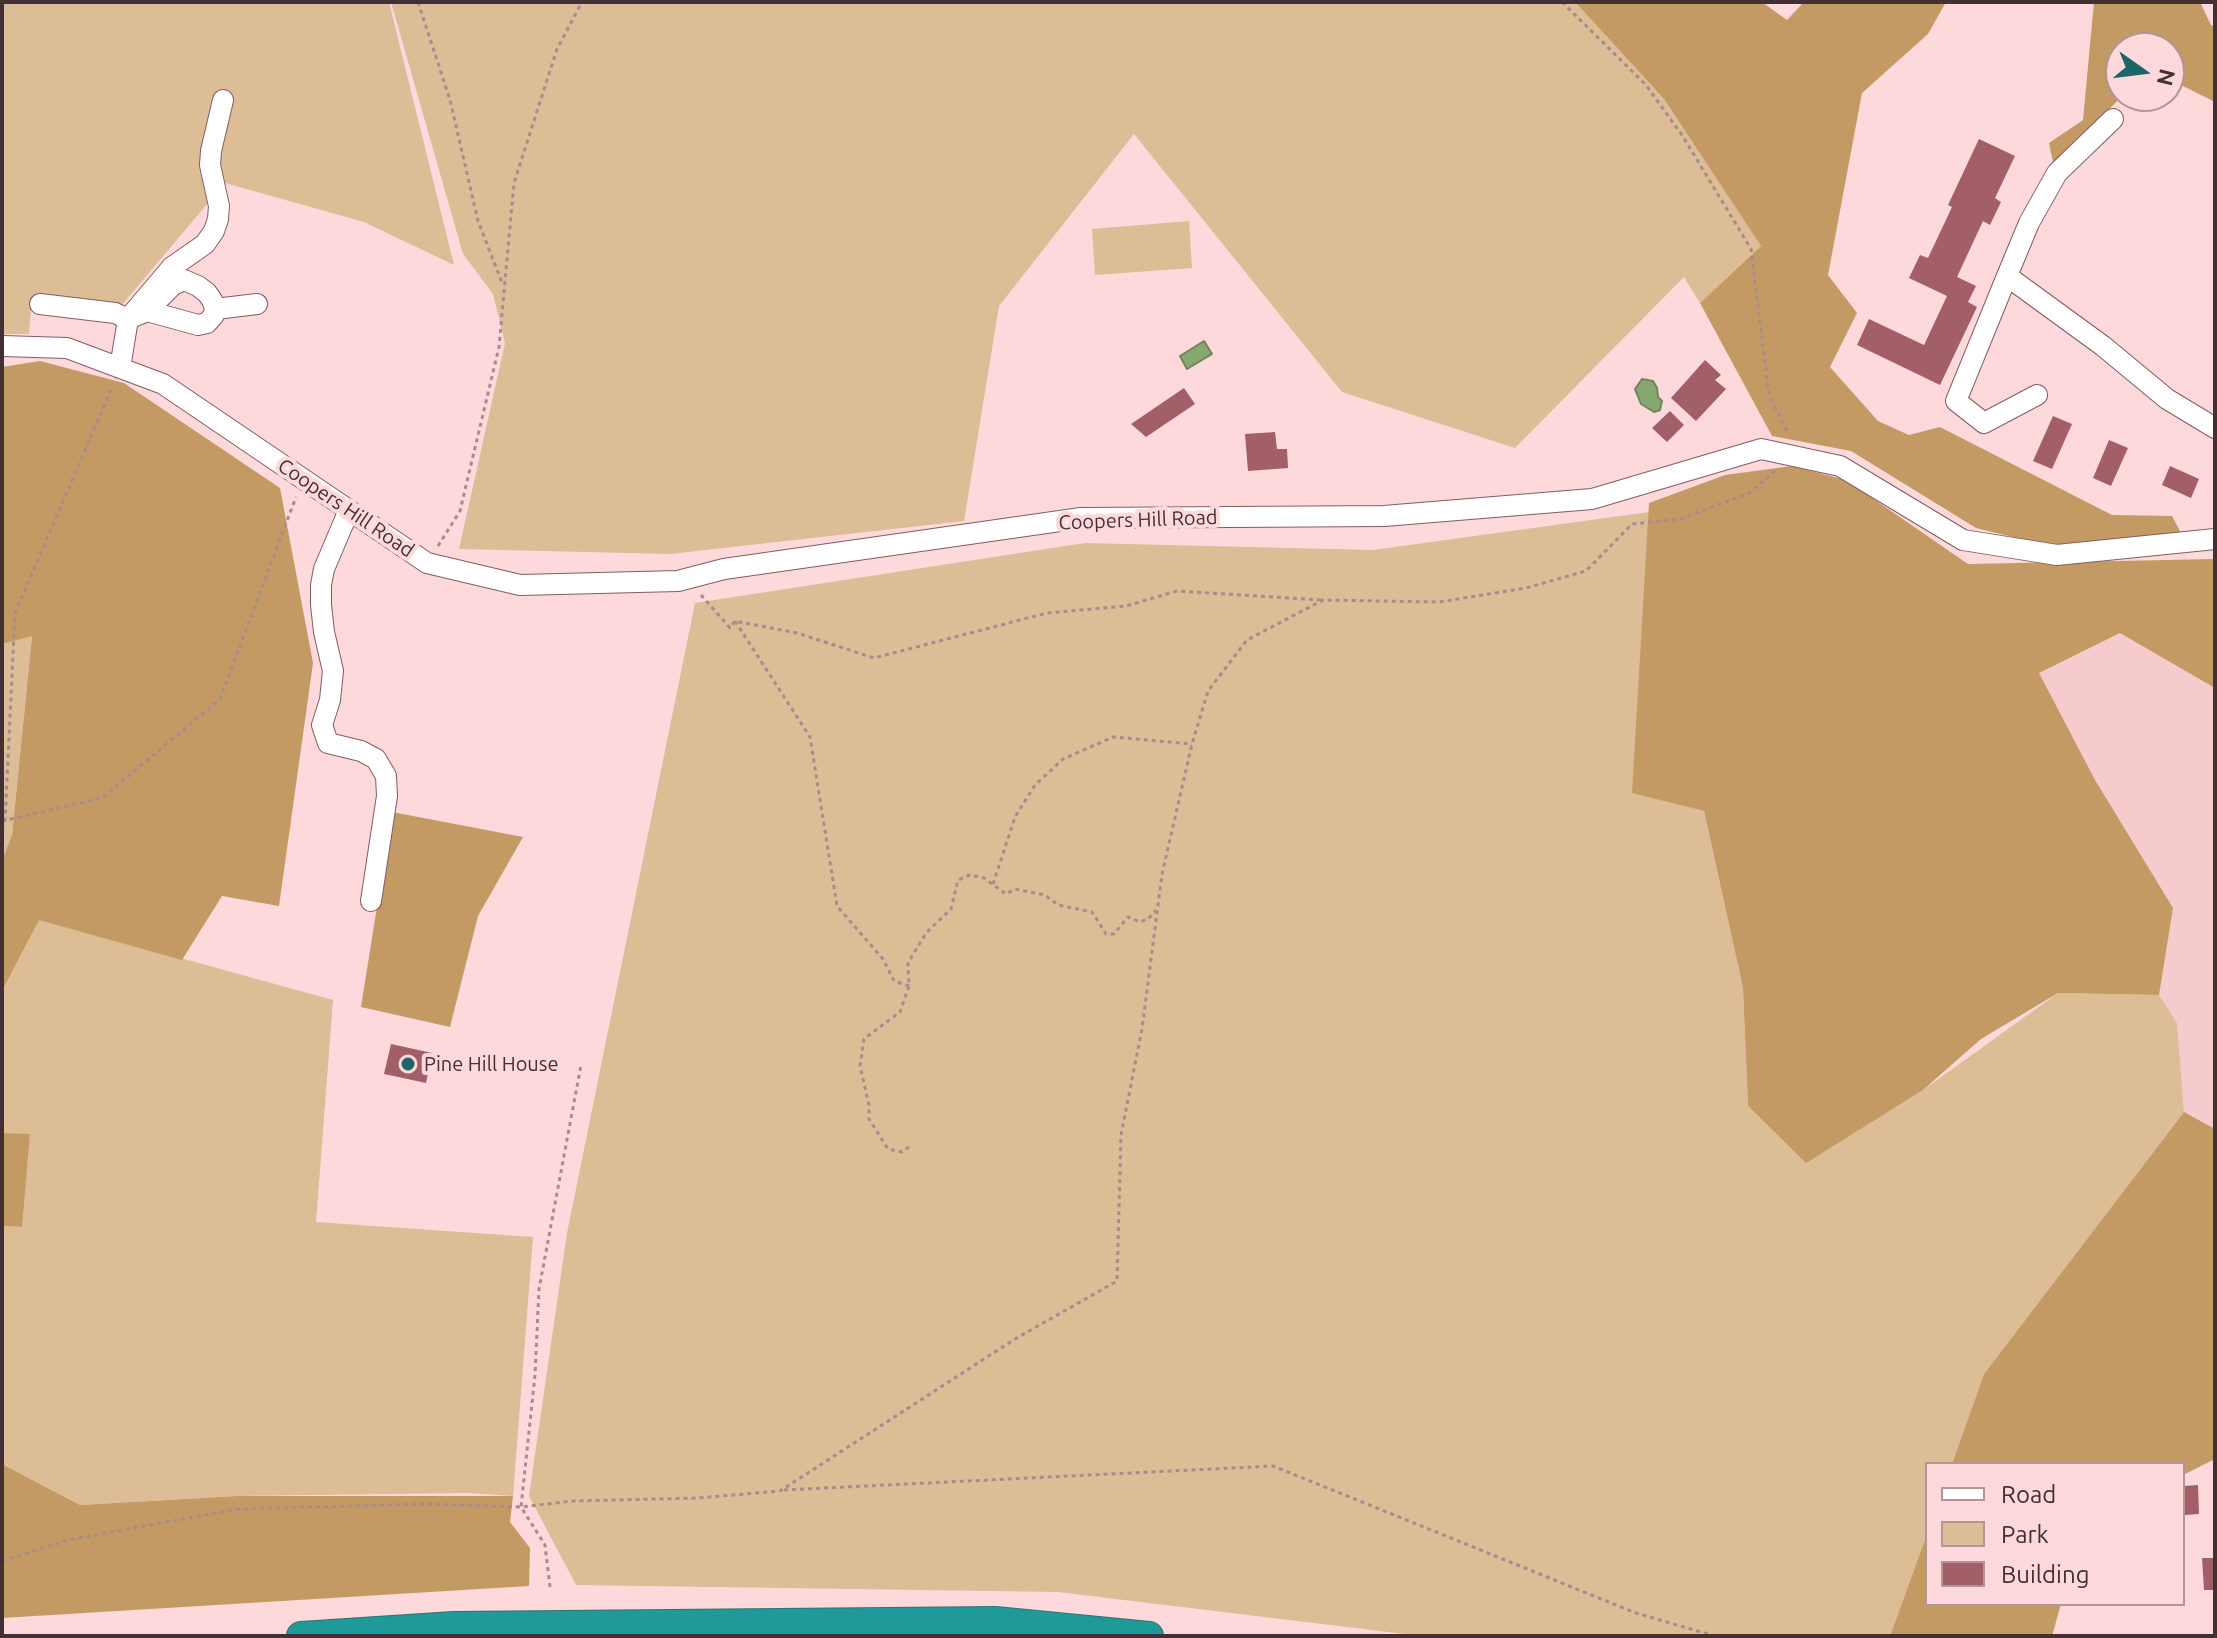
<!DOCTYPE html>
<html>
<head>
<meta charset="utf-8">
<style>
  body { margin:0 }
  #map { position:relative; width:2217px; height:1638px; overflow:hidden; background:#fed9db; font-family:Ubuntu,sans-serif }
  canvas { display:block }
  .frame { position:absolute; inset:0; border:4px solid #423032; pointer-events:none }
  .legend { position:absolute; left:1925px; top:1462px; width:260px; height:144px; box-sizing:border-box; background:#fed9db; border:2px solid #b39597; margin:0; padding:10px 14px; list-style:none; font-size:24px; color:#423032 }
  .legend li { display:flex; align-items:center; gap:16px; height:40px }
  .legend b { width:40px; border:2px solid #b39597 }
  .north { position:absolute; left:2105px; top:32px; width:80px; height:80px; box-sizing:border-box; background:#fed9db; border:2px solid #b39597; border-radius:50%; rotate:104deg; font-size:22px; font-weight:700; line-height:32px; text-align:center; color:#423032 }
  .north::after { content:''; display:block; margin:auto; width:28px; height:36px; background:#1a6766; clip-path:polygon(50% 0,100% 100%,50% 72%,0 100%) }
</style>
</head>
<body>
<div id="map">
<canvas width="2217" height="1638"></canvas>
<div class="frame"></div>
<ul class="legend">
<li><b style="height:10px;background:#fff"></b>Road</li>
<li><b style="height:22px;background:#dcbd96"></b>Park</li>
<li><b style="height:22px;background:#a25f67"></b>Building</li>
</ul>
<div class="north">N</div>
</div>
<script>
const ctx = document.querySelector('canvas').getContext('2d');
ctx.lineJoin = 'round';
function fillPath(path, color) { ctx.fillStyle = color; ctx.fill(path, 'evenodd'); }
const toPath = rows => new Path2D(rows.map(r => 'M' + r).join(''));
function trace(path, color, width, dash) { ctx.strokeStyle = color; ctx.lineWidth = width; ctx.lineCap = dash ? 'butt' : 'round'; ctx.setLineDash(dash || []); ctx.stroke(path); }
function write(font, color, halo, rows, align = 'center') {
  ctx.font = font + ' Ubuntu,sans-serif'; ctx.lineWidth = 8; ctx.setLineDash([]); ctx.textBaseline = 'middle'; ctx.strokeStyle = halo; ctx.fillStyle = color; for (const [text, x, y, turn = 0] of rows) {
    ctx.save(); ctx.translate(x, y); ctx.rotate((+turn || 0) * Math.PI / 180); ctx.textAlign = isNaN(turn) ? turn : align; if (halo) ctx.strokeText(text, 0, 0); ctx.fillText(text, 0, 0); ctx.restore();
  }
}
fillPath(toPath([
  [2215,632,2215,1138,2184,1112,2177,1023,2159,995,2039,673,2120,633]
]), '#f6cbce');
fillPath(toPath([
  [2,2,389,2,454,265,364,222,225,183,120,307,32,297,29,334,2,334],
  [391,2,1575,2,1664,99,1761,246,1700,303,1684,277,1515,448,1342,392,1134,134,999,306,964,521,670,554,459,549,505,343,493,294,463,254],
  [1189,221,1192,268,1095,275,1092,229],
  [1649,512,1635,793,1704,811,1743,988,1748,1106,1806,1162,1923,1090,2058,993,2159,995,2177,1023,2184,1112,1984,1374,1952,1464,1927,1464,1927,1534,1890,1636,1421,1636,1058,1592,576,1585,529,1496,567,1233,695,603,1085,543,1373,550],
  [32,635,12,835,2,860,2,644],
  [39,919,333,1000,316,1222,533,1237,513,1496,467,1493,237,1496,80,1505,2,1464,2,1226,21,1227,30,1135,2,1133,2,991]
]), '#dcbd96');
fillPath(toPath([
  [1575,2,1762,2,1787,20,1804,2,1946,2,1928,34,1862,93,1828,275,1857,313,1830,367,1878,421,1909,435,1940,427,2112,515,2172,516,2181,533,2058,548,1976,528,1851,451,1772,436,1700,303,1761,246,1664,99],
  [2094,2,2200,2,2211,25,2215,27,2215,102,2169,79,2169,48,2121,48,2122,96,2054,167,2049,143,2083,120],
  [40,361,124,383,280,488,313,663,279,906,222,896,182,960,39,920,2,991,2,860,12,835,32,636,2,644,2,367],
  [1792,466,1846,480,1968,564,2215,559,2215,688,2120,633,2039,673,2095,780,2173,908,2159,995,2058,993,1981,1039,1923,1090,1806,1163,1748,1106,1743,988,1704,811,1632,793,1649,503,1725,475],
  [392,812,523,837,478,916,450,1027,361,1007],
  [2184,1112,2215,1129,2215,1459,2183,1475,2183,1464,1952,1464,1984,1374],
  [2,1133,30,1134,22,1227,2,1226],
  [2,1464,80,1505,237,1496,513,1496,510,1522,530,1548,529,1586,2,1618],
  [1927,1534,1927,1604,2061,1604,2052,1636,1890,1636]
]), '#c49a64');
const water = toPath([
  [1204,341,1212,354,1187,369,1180,356,1204,341],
  [1642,379,1653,381,1657,388,1658,397,1662,401,1660,410,1654,412,1641,404,1635,389,1642,379]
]);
fillPath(water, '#86a76f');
trace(water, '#72835d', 2);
fillPath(toPath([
  [1979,139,2015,156,1995,198,2001,202,1990,225,1983,221,1957,277,1976,286,1968,302,1977,307,1940,385,1857,345,1869,319,1924,345,1947,296,1909,278,1920,255,1928,258,1952,207,1948,205],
  [1705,360,1721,375,1715,380,1726,389,1696,421,1671,398],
  [1184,388,1195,404,1146,437,1131,424],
  [1670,411,1684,425,1667,442,1652,428],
  [2053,416,2072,424,2052,469,2033,461],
  [1275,432,1277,449,1287,449,1288,468,1248,471,1245,434],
  [2109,440,2128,448,2111,486,2093,478],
  [2170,466,2199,479,2191,498,2162,485],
  [391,1044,432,1053,426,1083,384,1074],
  [2198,1485,2199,1514,2185,1515,2183,1486],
  [2202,1558,2213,1558,2214,1590,2204,1590]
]), '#a25f67');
const minor = toPath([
  [2113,119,2057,173,2029,223,2007,276,2103,346,2167,399,2215,428],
  [2007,276,1956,401,1984,423,2037,395],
  [40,304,115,313,128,319,147,311,198,325,207,323,214,315,215,309,212,300,207,293,198,286,184,280,173,285,158,300],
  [215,309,257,304],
  [2,346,67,348,163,384,427,563,520,585,678,581,724,569,1081,518,1384,516,1592,499,1761,449,1840,466,1963,540,2057,555,2215,539],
  [120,368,128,319,172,267,205,244,214,231,218,219,219,206,210,165,211,151,223,100],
  [349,510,324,569,321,585,321,605,324,632,333,671,330,700,322,725,328,743,361,751,376,759,386,776,387,796,371,901]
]);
const highway = toPath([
  [301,1636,454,1626,995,1621,1149,1636]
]);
trace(minor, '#845c5f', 22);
trace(highway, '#2c7574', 30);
trace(toPath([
  [418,2,450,100,478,221,503,285],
  [1562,2,1646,85,1682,135,1751,249,1769,395,1789,435],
  [438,546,460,511,499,347,514,183,557,49,582,2],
  [701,595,730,628,735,621,797,633,874,658,1047,613,1126,606,1177,591,1322,600],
  [735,621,810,737,837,906,883,959,894,981,909,986],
  [2,821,102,798,220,699,296,497],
  [2,829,5,821,15,613,113,385],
  [993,884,1015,817,1035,785,1063,759,1113,737,1192,744],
  [909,1147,902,1152,888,1149,869,1119,869,1105,860,1066,864,1039,900,1012,909,986,908,963,926,933,951,909,958,880,970,875,984,878,1006,894,1015,889,1045,895,1058,905,1092,912,1106,934,1114,934,1128,917,1140,922,1148,919,1156,910],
  [784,1490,1273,1466,1636,1613,1715,1636],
  [2,1561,68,1540,238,1509,426,1504,521,1507,573,1501,698,1498,780,1491,1015,1339,1117,1281,1121,1135,1142,1029,1162,874,1192,744,1208,691,1247,640,1323,600,1439,602,1526,588,1586,571,1632,524,1681,519,1749,493,1775,471],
  [550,1587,545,1545,521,1507,535,1375,539,1289,581,1065]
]), '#a78b8d', 3, [4, 4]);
trace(minor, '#fff', 20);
trace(highway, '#209a98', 28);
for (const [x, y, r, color] of [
  [408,1064,8,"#1a6766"]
]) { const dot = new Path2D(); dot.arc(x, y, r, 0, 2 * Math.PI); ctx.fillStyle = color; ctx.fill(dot); trace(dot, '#fed9db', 3); }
write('20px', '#423032', '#fed9db', [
  ["Coopers Hill Road",346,508,34],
  ["Coopers Hill Road",1138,520,-2]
]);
write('20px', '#423032', '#fed9db', [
  ["Pine Hill House",424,1064]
], 'left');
</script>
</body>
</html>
